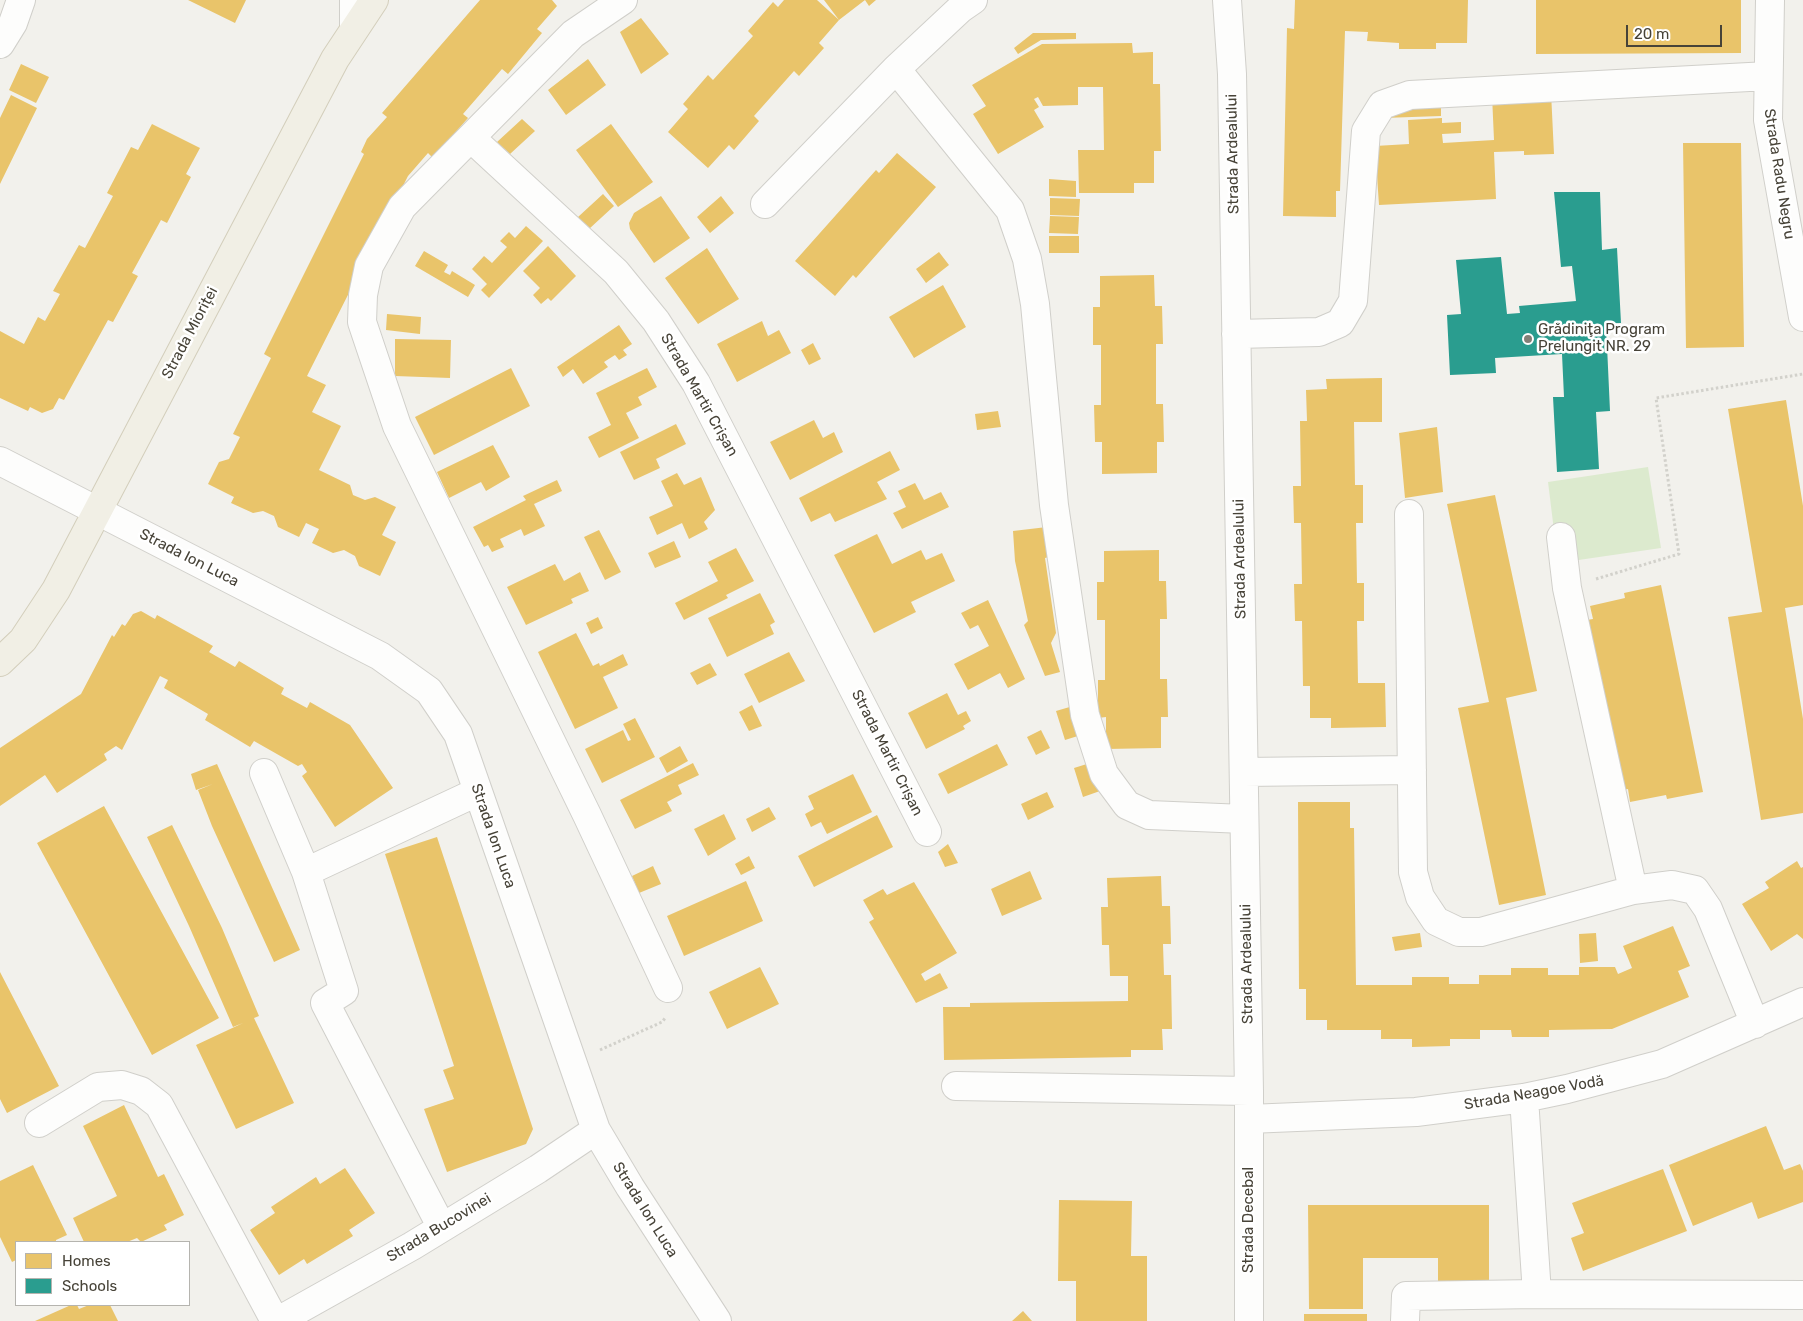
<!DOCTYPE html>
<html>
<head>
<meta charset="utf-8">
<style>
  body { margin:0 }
  #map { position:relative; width:1803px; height:1321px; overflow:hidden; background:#f2f1ec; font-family:Rubik,sans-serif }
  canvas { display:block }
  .legend { position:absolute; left:15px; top:1241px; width:175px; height:65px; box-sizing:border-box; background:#fff; border:1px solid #b5b4af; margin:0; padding:6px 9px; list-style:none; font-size:15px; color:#474338 }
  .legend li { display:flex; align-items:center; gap:10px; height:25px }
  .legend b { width:25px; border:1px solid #b5b4af }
  .scale { position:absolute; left:1626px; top:25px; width:96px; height:22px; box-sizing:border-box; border:2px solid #474338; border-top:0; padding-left:6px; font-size:15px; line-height:18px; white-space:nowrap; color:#474338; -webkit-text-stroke:4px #fff; paint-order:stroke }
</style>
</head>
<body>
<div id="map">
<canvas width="1803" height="1321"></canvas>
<ul class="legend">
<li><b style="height:14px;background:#e9c46a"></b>Homes</li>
<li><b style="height:14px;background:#2a9d8f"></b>Schools</li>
</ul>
<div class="scale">20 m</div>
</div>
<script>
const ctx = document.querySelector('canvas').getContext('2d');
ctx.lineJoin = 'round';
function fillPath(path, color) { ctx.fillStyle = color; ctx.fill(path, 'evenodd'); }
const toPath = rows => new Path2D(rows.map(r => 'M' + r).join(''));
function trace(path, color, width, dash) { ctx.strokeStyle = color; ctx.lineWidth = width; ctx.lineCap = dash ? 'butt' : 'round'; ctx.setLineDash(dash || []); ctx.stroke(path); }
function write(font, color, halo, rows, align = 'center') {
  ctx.font = font + ' Rubik,sans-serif'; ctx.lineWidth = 5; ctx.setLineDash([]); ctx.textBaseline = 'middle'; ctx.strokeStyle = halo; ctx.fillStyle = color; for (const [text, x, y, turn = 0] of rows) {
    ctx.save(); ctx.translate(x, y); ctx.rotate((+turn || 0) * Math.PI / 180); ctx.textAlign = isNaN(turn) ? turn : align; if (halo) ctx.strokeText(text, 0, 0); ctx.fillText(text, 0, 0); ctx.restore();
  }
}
fillPath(toPath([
  [1648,467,1661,548,1558,563,1548,482]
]), '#dceace');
fillPath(toPath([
  [188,0,246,0,235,23],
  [480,0,552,0,557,6,537,29,542,33,508,74,502,69,463,114,468,118,433,158,428,153,408,176,307,376,326,385,312,412,341,426,319,470,350,485,353,495,365,500,375,497,396,507,382,535,396,542,380,576,359,566,355,556,344,550,333,553,312,543,319,529,306,523,299,537,278,527,274,516,263,511,253,513,231,503,234,497,208,484,219,462,229,459,240,437,233,434,271,358,264,354,364,154,361,152,367,139,387,117,382,113],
  [784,0,817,0,839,20,824,0,876,0,869,6,865,0,839,20,819,43,824,48,799,76,794,71,754,116,759,121,734,150,729,145,708,168,668,132,688,109,683,104,708,75,713,80,753,36,748,31,773,2,778,7],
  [1295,0,1468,0,1467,43,1436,43,1436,49,1399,49,1399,43,1367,41,1368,32,1345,31,1340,191,1336,191,1336,217,1283,216,1287,28,1294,29],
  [1536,0,1741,0,1741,53,1536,54],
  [641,18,669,54,641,74,620,32],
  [1033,33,1076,33,1076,39,1041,40,1018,54,1014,48],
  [1132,43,1133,53,1153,52,1153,84,1160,84,1161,151,1154,151,1154,183,1134,183,1134,193,1079,193,1078,150,1104,150,1103,87,1078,87,1078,105,1043,106,1038,97,1034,99,1039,107,1034,110,1044,127,998,154,973,114,986,106,972,85,1042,44],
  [588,59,606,85,566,115,548,90],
  [21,64,49,77,36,103,9,90],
  [1441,92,1441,116,1383,118],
  [1551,92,1554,154,1524,155,1524,151,1494,152,1496,199,1379,205,1375,146,1409,144,1408,120,1442,118,1442,123,1461,122,1461,133,1442,134,1443,143,1494,140,1492,95],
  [11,95,37,108,0,184,0,118],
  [522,119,535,131,510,154,497,142],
  [152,124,200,148,186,174,191,177,167,223,161,220,132,273,138,276,113,322,108,320,64,400,59,398,53,409,42,413,30,407,28,411,0,398,0,331,24,344,38,317,45,321,60,294,53,291,79,245,85,248,113,196,107,193,131,147,138,150],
  [611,124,653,182,618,207,576,150],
  [1683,143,1741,143,1744,347,1686,348],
  [897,153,936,187,856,278,853,275,835,296,795,261,876,170,879,173],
  [1049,179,1076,181,1076,197,1049,196],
  [603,194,614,206,589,229,578,217],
  [661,196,690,238,654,263,630,229,629,223,634,213],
  [721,196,734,213,710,233,697,217],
  [1050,198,1080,199,1079,216,1050,215],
  [1050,216,1079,217,1078,234,1049,233],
  [526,226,543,241,489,298,481,290,487,284,472,269,484,256,492,263,507,247,500,241,509,232,515,238],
  [1049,236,1079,236,1079,253,1049,253],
  [548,246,576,276,551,301,548,298,541,304,533,295,540,288,523,271],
  [707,248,739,299,698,324,665,278],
  [424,251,448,265,444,272,450,275,452,271,475,285,468,297,415,266],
  [939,252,949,265,926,283,916,269],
  [1154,275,1155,306,1162,306,1163,344,1156,344,1156,404,1163,404,1164,442,1157,442,1157,473,1102,474,1102,442,1095,442,1094,405,1101,405,1101,345,1093,345,1093,307,1100,307,1100,276],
  [943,285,966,327,914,358,889,317],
  [387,314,421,317,420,334,386,330],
  [762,321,768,336,779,330,791,353,737,382,717,344],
  [619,325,632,344,623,350,627,355,619,360,615,355,604,362,608,367,583,384,573,369,563,377,557,367],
  [395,339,451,340,450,378,395,376],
  [813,343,821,359,809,365,801,350],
  [511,368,530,406,434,455,415,417],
  [647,368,657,387,638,397,642,405,626,413,639,438,599,458,588,437,611,425,596,393],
  [1382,378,1382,422,1354,422,1355,485,1363,485,1363,523,1356,523,1357,583,1364,583,1364,621,1357,621,1358,683,1385,683,1386,727,1331,728,1331,718,1310,718,1310,686,1303,686,1302,621,1295,621,1294,584,1302,584,1301,523,1294,523,1293,486,1301,486,1300,421,1307,421,1306,390,1327,389,1326,379],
  [1786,400,1803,506,1803,605,1785,608,1803,719,1803,813,1761,820,1728,617,1762,612,1728,409],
  [998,411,1001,427,977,430,975,414],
  [814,420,823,438,834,432,843,452,790,480,770,442],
  [676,424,686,444,656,459,660,468,634,480,620,452],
  [1437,427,1443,492,1405,498,1399,433],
  [493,445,510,477,486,491,481,482,449,498,437,472],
  [890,451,900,470,877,482,887,499,835,522,830,513,811,522,799,498],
  [677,473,684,485,701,477,715,510,704,522,708,529,689,539,682,523,657,535,649,517,673,506,661,481],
  [557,480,562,491,534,504,545,526,524,536,521,529,500,539,504,547,492,552,488,545,484,547,473,527,526,500,523,496],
  [915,483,924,500,941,492,949,507,902,529,893,513,906,507,898,491],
  [1495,495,1537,691,1506,698,1546,895,1499,905,1458,708,1489,702,1447,504],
  [1047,527,1049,557,1045,558,1056,633,1051,643,1060,672,1045,676,1024,625,1028,621,1015,561,1013,531],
  [599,530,621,572,605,580,584,537],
  [877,534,892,564,921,550,926,560,942,553,955,581,911,602,916,612,874,633,834,555],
  [674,541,681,557,655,568,648,553],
  [736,548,754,581,726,595,728,598,684,620,675,603,718,581,708,562],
  [1159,550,1159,581,1166,581,1167,619,1160,619,1160,679,1167,679,1168,717,1161,717,1161,748,1106,749,1106,717,1098,718,1098,680,1105,680,1105,620,1097,620,1097,582,1104,582,1104,551],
  [555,564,564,581,580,572,589,591,571,599,573,603,526,625,507,587],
  [1661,585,1703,792,1667,799,1666,795,1630,802,1628,789,1623,790,1587,620,1593,619,1590,606,1625,598,1624,593],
  [760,593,775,622,770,625,774,634,727,657,708,618],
  [988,600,1025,679,1008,688,1000,673,968,690,954,664,989,646,978,625,970,629,961,613],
  [141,611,155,619,157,615,213,646,209,652,235,667,239,661,284,688,281,694,307,708,310,702,350,725,393,788,335,827,302,776,307,772,302,764,298,766,254,741,250,747,205,720,208,714,164,688,168,680,160,676,122,750,116,746,104,754,107,760,57,793,45,775,0,806,0,748,81,694,112,635,114,637,122,624,125,626,133,614],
  [598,617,603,628,591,634,586,623],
  [576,633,593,666,599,663,600,666,623,654,628,665,603,677,618,708,575,729,538,652],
  [789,652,805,681,759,703,744,674],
  [710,663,717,675,697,685,690,673],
  [947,693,958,715,966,711,971,721,963,726,965,729,926,749,908,713],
  [752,705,762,726,749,731,739,712],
  [1073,706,1081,735,1065,740,1056,711],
  [635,718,655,757,602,783,585,749,623,730,628,741,631,740,623,724],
  [1041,730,1050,748,1036,755,1027,737],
  [997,744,1008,765,948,794,938,774],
  [680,746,688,761,667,773,659,758],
  [693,763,699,775,678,785,682,794,667,802,672,811,635,829,620,800],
  [1090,763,1100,791,1083,797,1074,768],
  [217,764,300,950,274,962,212,826,198,790,213,784,196,790,191,774],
  [853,774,872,812,827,834,821,822,811,827,805,814,814,809,808,796],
  [1047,792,1054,807,1028,820,1021,804],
  [1298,802,1350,802,1350,828,1354,828,1356,985,1412,985,1412,977,1449,977,1449,984,1479,984,1479,975,1511,975,1511,968,1548,968,1548,975,1579,975,1579,967,1615,967,1618,974,1632,968,1623,946,1673,926,1690,966,1678,971,1689,997,1612,1029,1549,1030,1549,1037,1512,1037,1511,1030,1480,1030,1480,1039,1450,1039,1450,1046,1412,1047,1412,1039,1381,1039,1381,1030,1327,1030,1327,1020,1306,1020,1306,989,1299,989],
  [104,806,219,1018,152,1055,37,843],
  [769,807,776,819,752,832,746,819],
  [724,814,736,839,708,856,694,829],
  [877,815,893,847,814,887,798,856],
  [172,825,222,928,259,1016,254,1018,294,1103,236,1129,196,1045,243,1023,233,1027,189,926,147,837],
  [437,837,533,1129,526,1144,447,1172,424,1109,454,1099,443,1070,454,1066,385,854],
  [948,844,958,863,945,867,938,852],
  [749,856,755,868,741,875,735,864],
  [1797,861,1801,868,1803,867,1803,939,1797,934,1771,951,1742,904,1769,888,1765,882],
  [653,866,661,884,639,893,632,876],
  [1030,871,1042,899,1002,916,991,889],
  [1161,876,1162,906,1170,906,1171,944,1163,944,1164,975,1171,975,1172,1029,1162,1029,1163,1050,1131,1050,1131,1057,944,1060,943,1007,970,1007,970,1003,1128,1001,1128,976,1110,976,1109,945,1102,945,1101,907,1108,907,1107,878],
  [746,881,763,921,684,956,667,916],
  [914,882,957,953,921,974,925,981,940,973,948,988,916,1003,869,922,874,919,863,900,883,889,887,895],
  [1420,933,1422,947,1395,951,1392,937],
  [1596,933,1598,961,1580,963,1579,934],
  [760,967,779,1004,727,1029,709,992],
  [0,972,59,1086,7,1113,0,1099],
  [124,1105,158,1177,164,1174,184,1215,164,1225,167,1230,141,1242,137,1238,127,1242,84,1242,73,1218,117,1196,83,1126],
  [1766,1126,1784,1170,1800,1164,1803,1171,1803,1202,1758,1219,1752,1202,1693,1226,1669,1165],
  [33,1165,67,1235,56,1240,56,1242,16,1242,16,1260,12,1262,0,1237,0,1181],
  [345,1168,375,1213,349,1230,353,1236,307,1264,304,1259,279,1275,250,1230,275,1213,271,1207,316,1177,320,1184],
  [1663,1169,1687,1231,1583,1271,1571,1238,1584,1233,1572,1203],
  [1059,1200,1132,1201,1131,1256,1147,1256,1147,1321,1076,1321,1076,1281,1058,1281],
  [1308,1205,1489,1205,1489,1291,1438,1291,1438,1258,1363,1258,1363,1309,1309,1309],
  [71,1305,77,1305,79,1309,89,1305,110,1305,118,1321,35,1321],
  [1023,1311,1032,1321,1012,1321],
  [1304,1314,1367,1314,1367,1321,1304,1321]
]), '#e9c46a');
fillPath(toPath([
  [1554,192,1600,192,1602,250,1617,248,1621,323,1606,324,1610,411,1596,412,1599,469,1557,472,1553,397,1564,397,1562,354,1495,358,1496,373,1450,375,1447,315,1461,314,1456,260,1501,257,1507,314,1520,313,1519,306,1576,301,1572,266,1561,267]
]), '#2a9d8f');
const minor = toPath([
  [354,0,354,28],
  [623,0,573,34,402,207,369,266,363,295,362,322,397,426,587,815,668,988],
  [1227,0,1232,74,1249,1091,1249,1321],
  [1770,0,1768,120,1803,317],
  [0,44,13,23,21,0],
  [896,69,1010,210,1027,259,1035,304,1054,505,1085,715,1104,774,1127,805,1149,815,1244,819],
  [471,138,616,272,656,321,696,383,927,832],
  [765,204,896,69,960,9,973,0],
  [1236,334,1319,332,1340,323,1353,301,1366,131,1382,105,1410,95,1768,76],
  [0,461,380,656,429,691,458,734,596,1130,630,1187,717,1321],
  [1409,514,1413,872,1420,897,1436,921,1459,932,1481,932,1633,890,1672,885,1695,890,1708,909,1755,1024],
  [1561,537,1567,588,1633,890],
  [1244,772,1412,770],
  [264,773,306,872,344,991,325,1003,441,1226],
  [306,872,477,792],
  [956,1086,1249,1091],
  [1524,1098,1537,1294,1803,1295],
  [1249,1119,1416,1112,1524,1098,1567,1089,1662,1064,1803,1002],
  [39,1123,98,1087,122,1085,141,1091,159,1105,275,1321],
  [278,1321,412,1246,538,1169,596,1130],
  [1405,1321,1406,1296,1537,1294]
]);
const major = toPath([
  [0,662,23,640,56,590,335,59,374,0]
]);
trace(minor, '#d0cfca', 30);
trace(major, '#d3cebb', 30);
trace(toPath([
  [1596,579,1679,554,1656,398,1803,374],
  [600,1050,662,1022,666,1017]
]), '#d2d1cb', 3, [2.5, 2.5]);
trace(minor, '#fdfdfc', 28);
trace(major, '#f1efe5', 28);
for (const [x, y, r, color] of [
  [1528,339,5,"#838077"]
]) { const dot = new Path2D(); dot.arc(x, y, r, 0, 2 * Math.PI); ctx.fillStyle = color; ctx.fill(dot); trace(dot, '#fff', 2); }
write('15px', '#474338', '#fff', [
  ["Strada Ardealului",1233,154,-91],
  ["Strada Radu Negru",1779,174,81],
  ["Strada Mioriței",190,333,-62],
  ["Strada Martir Crișan",699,395,60],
  ["Strada Ion Luca",189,558,27],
  ["Strada Ardealului",1240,559,-91],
  ["Strada Martir Crișan",887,753,63],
  ["Strada Ion Luca",493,836,71],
  ["Strada Ardealului",1247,964,-91],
  ["Strada Neagoe Vodă",1534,1093,-10],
  ["Strada Ion Luca",645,1210,58],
  ["Strada Decebal",1249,1220,-90],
  ["Strada Bucovinei",439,1228,-31]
]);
write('15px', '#474338', '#fff', [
  ["Grădiniţa Program",1538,330],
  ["Prelungit NR. 29",1538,347]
], 'left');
</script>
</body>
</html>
